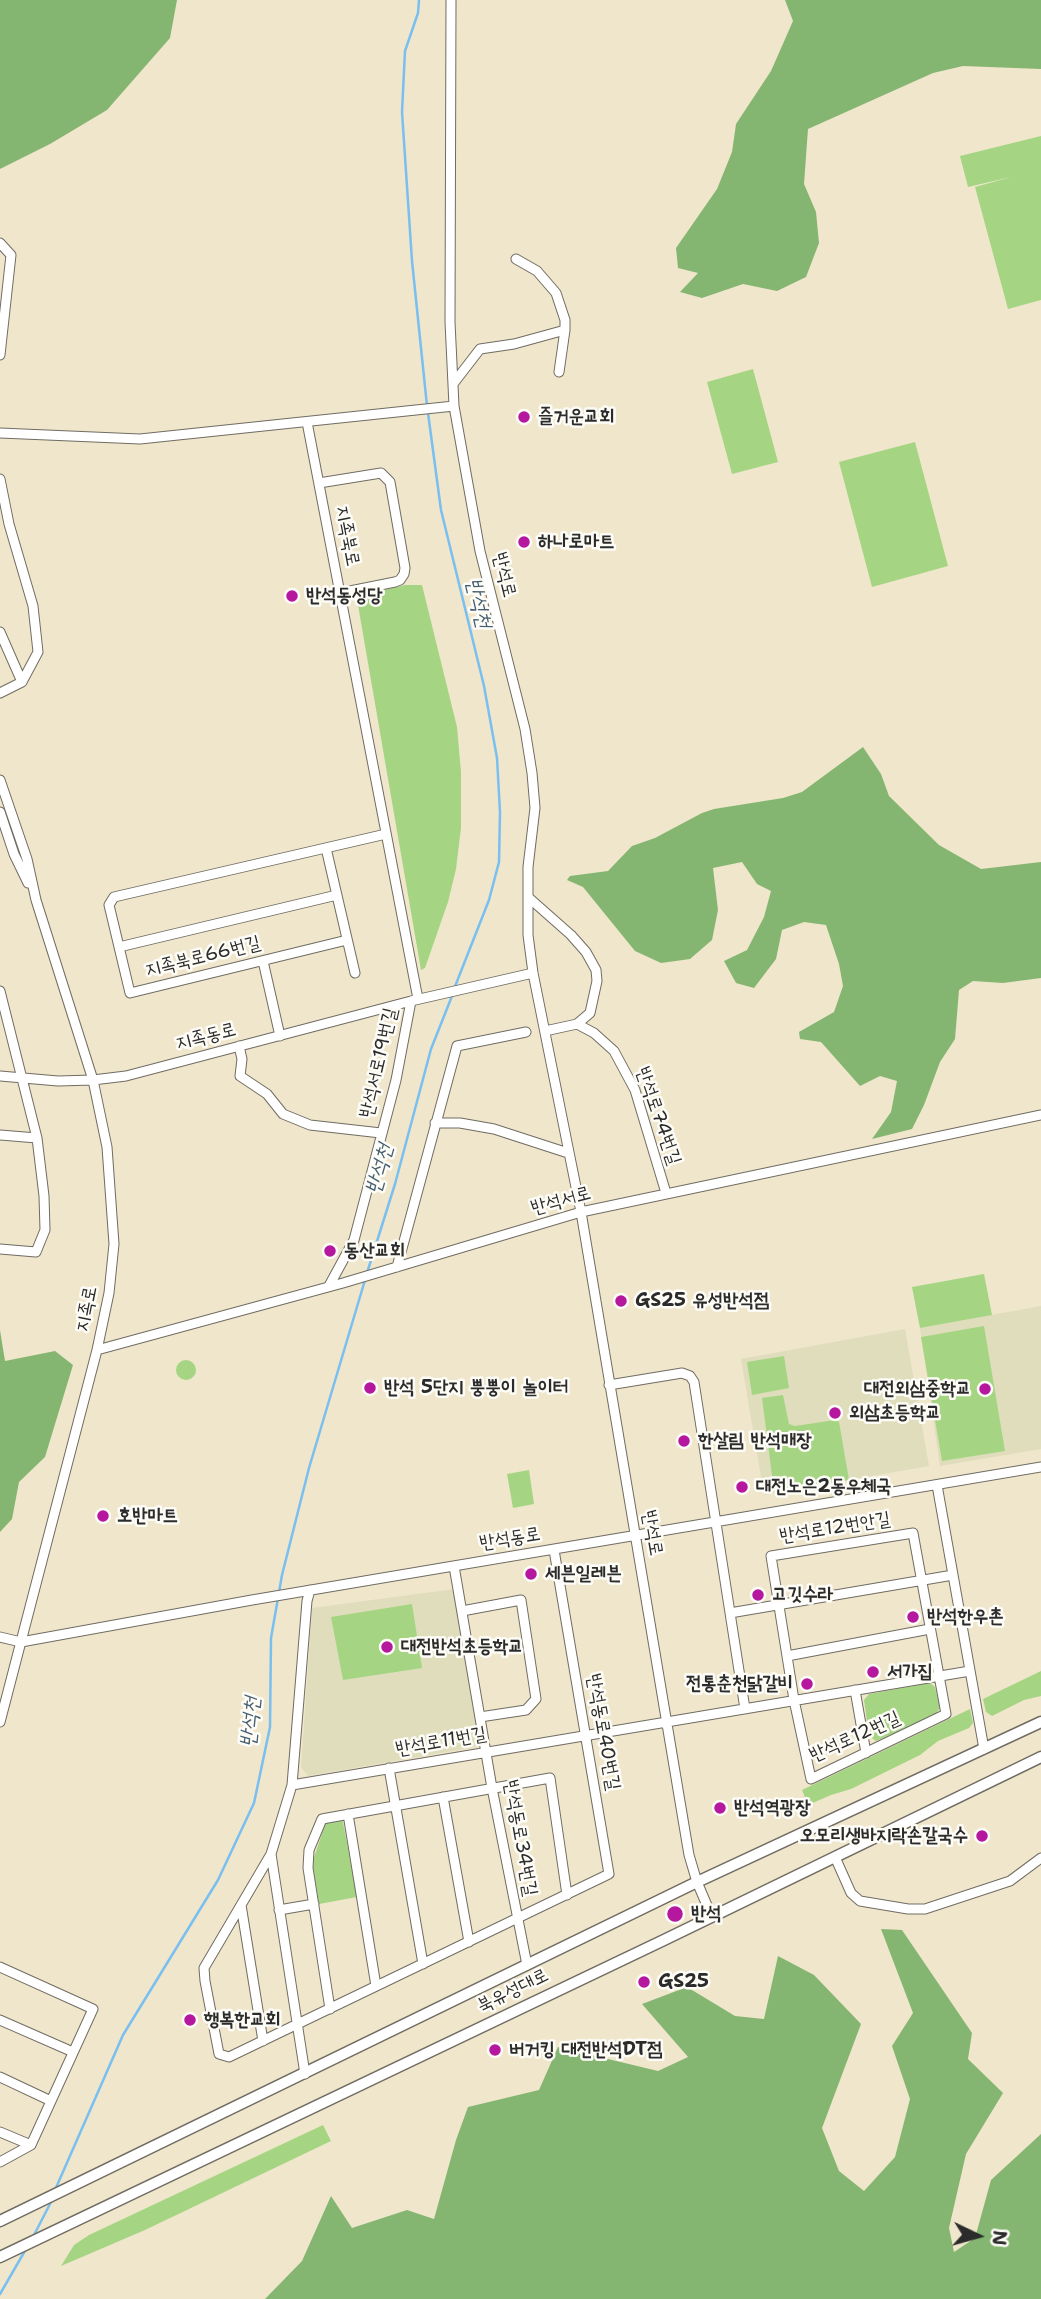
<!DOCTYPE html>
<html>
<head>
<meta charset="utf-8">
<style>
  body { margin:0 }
  #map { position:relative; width:1041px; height:2299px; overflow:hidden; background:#f0e6cb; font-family:"Shantell Sans",sans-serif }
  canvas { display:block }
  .north { position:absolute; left:943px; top:2201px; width:70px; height:70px; -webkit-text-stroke:5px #fdfcf7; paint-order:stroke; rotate:95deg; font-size:19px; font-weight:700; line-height:28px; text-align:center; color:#2b2b2b }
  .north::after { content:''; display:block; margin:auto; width:24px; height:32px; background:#2b2b2b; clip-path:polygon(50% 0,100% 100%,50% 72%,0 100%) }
</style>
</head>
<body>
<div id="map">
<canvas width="1041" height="2299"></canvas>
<div class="north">N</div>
</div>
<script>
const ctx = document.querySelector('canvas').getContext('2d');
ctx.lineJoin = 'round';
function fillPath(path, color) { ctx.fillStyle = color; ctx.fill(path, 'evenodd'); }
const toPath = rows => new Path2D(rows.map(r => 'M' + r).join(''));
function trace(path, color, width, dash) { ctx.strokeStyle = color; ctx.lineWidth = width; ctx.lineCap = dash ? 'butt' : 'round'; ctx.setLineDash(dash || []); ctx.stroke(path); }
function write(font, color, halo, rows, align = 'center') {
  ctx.font = font + ' "Shantell Sans","Poor Story",sans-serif'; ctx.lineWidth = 5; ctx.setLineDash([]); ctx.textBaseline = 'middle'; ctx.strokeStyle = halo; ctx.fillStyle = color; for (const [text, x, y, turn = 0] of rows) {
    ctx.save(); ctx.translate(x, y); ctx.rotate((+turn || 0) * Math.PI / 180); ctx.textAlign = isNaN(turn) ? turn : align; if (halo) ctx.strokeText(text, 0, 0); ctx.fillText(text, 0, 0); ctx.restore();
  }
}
fillPath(toPath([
  [1041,1306,1041,1449,940,1466,920,1328],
  [905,1329,929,1466,764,1495,741,1359],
  [455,1589,480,1743,476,1747,308,1776,301,1767,312,1608]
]), '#dfddbb');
fillPath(toPath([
  [1041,136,1041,300,1008,309,975,187,1011,177,968,187,960,156],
  [753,369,778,462,732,474,707,382],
  [915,442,948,566,872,587,839,462],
  [405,585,422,585,457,727,461,772,461,828,456,869,448,902,425,968,421,970,358,605,365,594],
  [984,1274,992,1315,920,1328,912,1287],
  [984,1326,1005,1451,942,1461,921,1337],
  [784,1356,789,1388,752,1395,747,1362],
  '176 1370a10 10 0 1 1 20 0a10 10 0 1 1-20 0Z',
  [783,1395,789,1424,795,1426,835,1420,839,1422,849,1480,774,1491,762,1398],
  [529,1470,534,1504,513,1508,507,1474],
  [412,1604,422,1668,343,1680,331,1617],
  [1041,1671,1041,1696,1024,1700,992,1716,986,1712,983,1699],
  [930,1683,935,1687,940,1708,935,1715,876,1741,869,1736,864,1700,869,1694],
  [970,1709,973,1723,969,1728,938,1741,920,1755,851,1789,831,1795,808,1805,802,1790],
  [339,1819,343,1822,357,1897,319,1904,312,1863,326,1822],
  [323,2125,331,2141,145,2230,61,2266,74,2245,89,2235]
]), '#a5d583');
fillPath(toPath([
  [0,0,177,0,170,38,107,110,50,144,0,169],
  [785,0,1041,0,1041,69,963,66,933,73,808,129,804,184,816,212,819,243,806,277,777,291,743,284,702,298,680,292,698,273,678,268,676,248,717,189,732,152,736,124,771,71,793,21],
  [863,747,881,774,889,796,939,845,981,869,1041,862,1041,978,1003,983,973,981,959,990,955,1039,940,1062,924,1105,912,1129,872,1139,891,1112,897,1081,880,1076,860,1086,821,1042,800,1039,799,1032,834,1012,843,986,839,964,826,925,804,922,782,930,776,959,754,988,736,983,724,961,747,950,764,917,771,891,757,884,742,862,713,868,718,910,712,940,690,959,661,963,635,951,583,887,567,880,570,876,608,871,632,846,655,838,702,813,714,809,783,798,802,792],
  [0,1330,5,1361,55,1351,73,1365,45,1457,19,1482,12,1519,0,1532],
  [881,1929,902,1930,972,2033,968,2059,1003,2093,966,2154,949,2228,954,2252,975,2238,991,2180,1041,2134,1041,2299,265,2299,302,2261,331,2196,352,2228,407,2210,434,2219,456,2140,468,2107,539,2090,558,2047,658,2071,688,2057,642,2004,687,1987,735,2016,764,2019,778,1956,814,1975,861,2024,822,2128,839,2171,864,2191,895,2157,910,2099,892,2046,913,2013]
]), '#84b671');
trace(toPath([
  [419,0,418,13,405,51,402,112,412,261,427,406],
  [428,413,441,510,484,686,497,758,500,812,499,862,489,900,454,989],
  [367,1273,395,1184,431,1049,452,996],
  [55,2190,123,2035,218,1880,254,1803,270,1727,271,1638,282,1575,309,1468,365,1280],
  [33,2237,52,2200],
  [0,2294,26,2249]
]), '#79bff0', 2.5);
const minor = toPath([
  [451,0,450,322,454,406,480,551,525,729,532,773,535,808,528,867,528,935,533,973,581,1212,689,1855,697,1882,712,1917],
  [0,243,11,255,0,355],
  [516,259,537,271,556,293,565,320,565,330],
  [453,384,480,349,514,344,565,330,559,372],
  [307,422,418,999],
  [0,433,140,439,454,406],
  [0,479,9,524,33,606,38,652,22,682,0,693],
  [319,483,381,473,390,482,405,568,404,574,400,580,395,582,340,593],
  [0,632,22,682],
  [0,780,27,859,36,900,93,1080,107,1147,114,1244,109,1293,97,1350,0,1722],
  [0,812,14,854,28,883],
  [326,848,355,973],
  [528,897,571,935,586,952,596,970,597,981,590,1013,577,1024,545,1031],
  [347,940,130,993,109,905,114,897,386,834],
  [119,947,337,895],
  [263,961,280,1036],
  [0,991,37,1138,44,1196,45,1230,36,1252,0,1249],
  [577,1024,594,1033,614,1051,635,1090,666,1193],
  [239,1046,242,1059,240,1076,267,1094,283,1114,310,1125,381,1133],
  [0,1076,58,1081,93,1080,126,1076,411,1001,533,973],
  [435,1123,460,1123,494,1129,568,1153],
  [0,1135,37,1138],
  [397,1267,457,1046,526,1032],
  [329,1286,354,1240,396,1080,411,1001],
  [97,1350,343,1283,581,1212,1041,1115],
  [609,1385,682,1373,690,1376,694,1382,745,1709],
  [937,1485,984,1749],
  [913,1533,946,1714,811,1779,794,1700,771,1556,913,1533],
  [454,1566,492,1788,527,1965],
  [462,1611,521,1600,536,1699,526,1710,480,1717],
  [730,1613,953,1575],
  [0,1637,21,1642,252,1600,1041,1467],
  [787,1656,930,1629],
  [855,1690,866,1753],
  [389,1768,423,1964],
  [292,1785,970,1671],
  [443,1797,469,1942],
  [348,1814,376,1986],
  [271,1854,204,1968,205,1981,219,2054,229,2057,609,1874,554,1550],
  [835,1857,851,1893,860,1901,908,1909,925,1909,1010,1881,1041,1858],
  [241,1905,263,2041],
  [279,1910,314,1904],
  [0,1967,93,2009,31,2145,0,2162],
  [330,2009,308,1868,309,1850,322,1819,550,1778,567,1895],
  [0,2020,73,2052],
  [305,2074,271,1854,292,1785,307,1601,310,1590],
  [0,2077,51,2101],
  [0,2132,31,2145]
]);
const major = toPath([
  [0,2221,697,1882,1041,1722],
  [0,2257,664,1940,1041,1757]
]);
trace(minor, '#706c63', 11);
trace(major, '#706c63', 13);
trace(minor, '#fff', 9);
trace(major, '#fff', 10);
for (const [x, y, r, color] of [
  [524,417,7,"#b5179e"],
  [524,542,7,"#b5179e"],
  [292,596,7,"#b5179e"],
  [330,1251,7,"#b5179e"],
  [621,1301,7,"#b5179e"],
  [370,1388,7,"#b5179e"],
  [985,1389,7,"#b5179e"],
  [835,1413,7,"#b5179e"],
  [684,1441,7,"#b5179e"],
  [742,1487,7,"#b5179e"],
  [103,1516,7,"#b5179e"],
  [531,1574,7,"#b5179e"],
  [758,1595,7,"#b5179e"],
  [913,1617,7,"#b5179e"],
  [387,1647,7,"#b5179e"],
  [873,1672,7,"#b5179e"],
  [807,1684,7,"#b5179e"],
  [720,1808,7,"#b5179e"],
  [982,1836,7,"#b5179e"],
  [675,1914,9,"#b5179e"],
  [644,1982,7,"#b5179e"],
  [190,2020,7,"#b5179e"],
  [495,2050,7,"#b5179e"]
]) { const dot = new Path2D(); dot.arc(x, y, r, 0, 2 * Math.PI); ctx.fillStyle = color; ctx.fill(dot); trace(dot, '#fdfcf7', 2.5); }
write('bold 19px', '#2b2b2b', '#fdfcf7', [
  ["즐거운교회",538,417],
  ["하나로마트",538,542],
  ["반석동성당",306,596],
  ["동산교회",344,1251],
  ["GS25 유성반석점",635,1301],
  ["반석 5단지 뿡뿡이 놀이터",384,1388],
  ["대전외삼중학교",971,1389,"right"],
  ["외삼초등학교",849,1413],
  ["한살림 반석매장",698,1441],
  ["대전노은2동우체국",756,1487],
  ["호반마트",117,1516],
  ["세븐일레븐",545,1574],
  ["고깃수라",772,1595],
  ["반석한우촌",927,1617],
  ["대전반석초등학교",401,1647],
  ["서가집",887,1672],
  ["전통춘천닭갈비",793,1684,"right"],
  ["반석역광장",734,1808],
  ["오모리생바지락손칼국수",968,1836,"right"],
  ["반석",691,1914],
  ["GS25",658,1982],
  ["행복한교회",204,2020],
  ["버거킹 대전반석DT점",509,2050]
], 'left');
write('19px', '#2b2b2b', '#fdfcf7', [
  ["지족북로",347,536,79],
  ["반석로",504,575,76],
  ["지족북로66번길",203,957,-14],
  ["지족동로",206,1037,-14],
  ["반석서로19번길",379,1063,-77],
  ["반석로74번길",658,1116,71],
  ["반석서로",561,1201,-15],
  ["지족로",87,1309,-79],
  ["반석로12번안길",835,1528,-9],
  ["반석로",652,1533,80],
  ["반석동로",510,1539,-9],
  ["반석동로40번길",603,1732,80],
  ["반석로12번길",855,1737,-24],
  ["반석로11번길",441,1742,-10],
  ["반석동로34번길",520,1838,80],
  ["북유성대로",513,1991,-26]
]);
write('italic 21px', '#465f70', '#fdfcf7', [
  ["반석천",478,603,77],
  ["반석천",380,1169,-74],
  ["반석천",251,1722,-84]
]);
</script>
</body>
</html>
